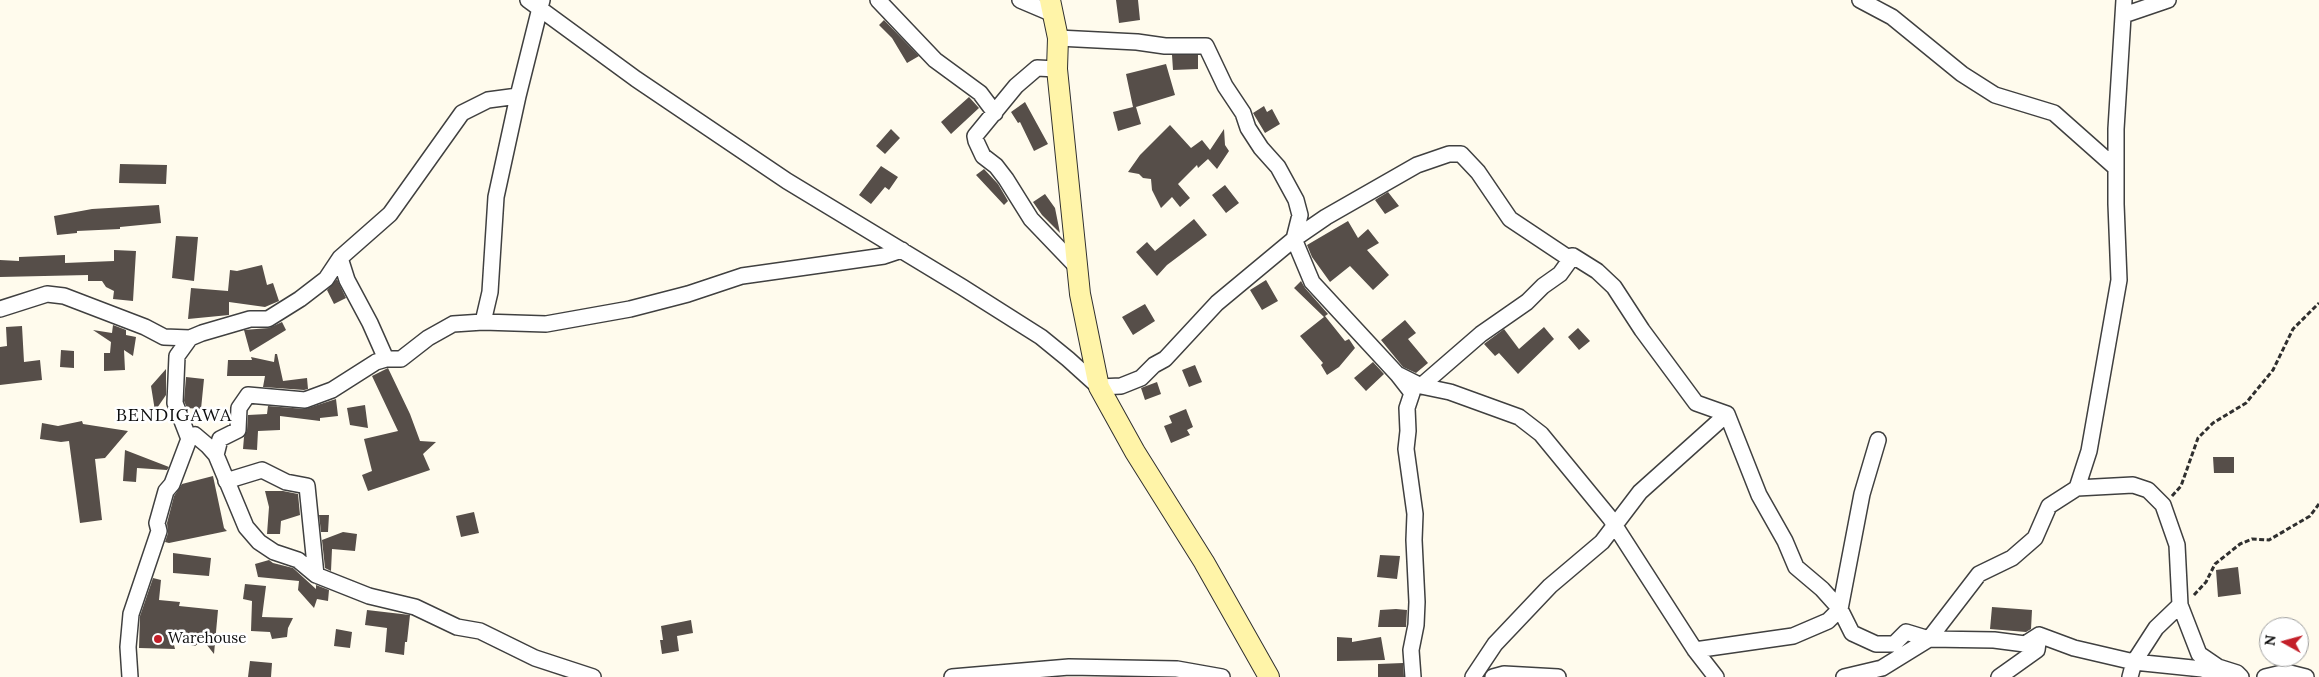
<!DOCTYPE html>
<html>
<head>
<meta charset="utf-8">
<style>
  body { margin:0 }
  #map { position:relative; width:2319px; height:677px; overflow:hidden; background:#fffbed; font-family:Lora,serif }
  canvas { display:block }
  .north { position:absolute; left:2259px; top:617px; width:50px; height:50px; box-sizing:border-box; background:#fff; border:1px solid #9e9e9e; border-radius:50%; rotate:277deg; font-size:14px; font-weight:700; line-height:20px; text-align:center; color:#0d0d0d }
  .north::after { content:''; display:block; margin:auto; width:18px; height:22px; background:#c31f29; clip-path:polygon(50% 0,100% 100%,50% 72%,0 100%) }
</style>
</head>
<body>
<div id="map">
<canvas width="2319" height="677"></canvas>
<div class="north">N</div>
</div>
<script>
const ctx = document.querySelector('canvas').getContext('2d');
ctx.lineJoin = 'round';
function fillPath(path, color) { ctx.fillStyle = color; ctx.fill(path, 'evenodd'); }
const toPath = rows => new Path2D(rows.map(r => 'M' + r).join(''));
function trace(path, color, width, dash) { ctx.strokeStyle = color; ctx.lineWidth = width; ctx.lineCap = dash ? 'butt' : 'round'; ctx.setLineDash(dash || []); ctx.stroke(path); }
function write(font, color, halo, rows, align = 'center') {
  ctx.font = font + ' Lora,serif'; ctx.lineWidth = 5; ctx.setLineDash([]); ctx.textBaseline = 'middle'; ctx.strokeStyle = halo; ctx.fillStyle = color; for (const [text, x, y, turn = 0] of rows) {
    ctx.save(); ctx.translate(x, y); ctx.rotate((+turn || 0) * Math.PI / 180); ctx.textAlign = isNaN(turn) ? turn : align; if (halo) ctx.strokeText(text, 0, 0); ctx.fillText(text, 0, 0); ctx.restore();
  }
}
fillPath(toPath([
  [1116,0,1138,0,1140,20,1119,23],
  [884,20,919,56,907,63,892,38,879,25],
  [1172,55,1198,55,1198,69,1173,70],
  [1166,64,1175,95,1136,107,1141,124,1118,131,1113,112,1133,107,1126,74],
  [969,97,979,108,951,134,941,122],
  [1025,102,1048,144,1034,151,1020,122,1018,123,1011,112],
  [1264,106,1267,112,1272,109,1280,124,1265,133,1253,113],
  [1170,125,1191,148,1202,140,1210,150,1224,129,1225,145,1229,151,1217,169,1208,159,1198,168,1197,165,1178,184,1190,198,1180,207,1172,197,1161,208,1152,190,1151,179,1143,178,1139,174,1128,172,1140,155],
  [891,129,900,138,885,154,876,146],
  [120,164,167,165,166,184,119,183],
  [881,166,898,177,889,190,885,187,871,204,859,195],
  [984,169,998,184,1008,201,1004,205,976,175],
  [1225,185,1239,203,1226,213,1212,195],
  [1388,192,1399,206,1385,214,1375,200],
  [1045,194,1055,208,1060,233,1042,215,1033,202],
  [159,205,161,223,120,227,120,229,77,231,77,233,57,235,54,216,92,209],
  [1194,219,1207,235,1167,265,1157,276,1136,252,1147,242,1155,251],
  [1348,221,1358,238,1368,229,1379,243,1367,250,1389,275,1373,290,1350,266,1330,282,1312,257,1307,245],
  [176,236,198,237,194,281,172,278],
  [114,250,136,251,133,301,113,299,114,291,106,287,102,281,88,281,88,275,0,277,0,260,19,261,19,257,65,255,65,263,114,261],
  [262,265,267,285,273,283,279,301,265,307,229,302,229,315,188,319,191,288,228,291,230,270,237,271],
  [337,279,346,298,334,304,327,290],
  [1266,280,1278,301,1262,310,1250,290],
  [1301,281,1305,288,1328,314,1325,316,1345,341,1349,339,1355,348,1339,367,1327,375,1321,365,1323,363,1300,336,1324,317,1294,288],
  [1145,304,1155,321,1133,335,1122,317],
  [1405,320,1416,333,1408,339,1428,363,1416,373,1403,367,1381,340],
  [282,322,286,330,250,352,244,330,269,328],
  [113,325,126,330,126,335,136,337,133,356,124,350,125,370,104,371,104,353,110,353,111,342,93,330,112,333],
  [22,326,24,362,40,360,42,380,0,385,0,347,7,346,6,327],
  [1544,327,1554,339,1518,374,1499,353,1495,356,1484,344,1504,329,1519,349],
  [1578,328,1590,341,1579,350,1568,337],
  [61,350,74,351,74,368,60,367],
  [275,354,277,354,283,381,307,378,308,389,304,390,263,387,265,376,227,376,228,360,252,360,251,357,274,362],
  [1373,362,1384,374,1366,391,1354,378],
  [1195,365,1202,382,1189,387,1182,370],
  [388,368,410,414,420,441,436,442,423,454,430,470,368,491,362,475,372,471,364,439,398,431,372,376],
  [166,369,166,395,155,411,151,386],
  [186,377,204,379,201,409,187,408,184,401],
  [1157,382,1161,394,1145,400,1141,388],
  [336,399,338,416,320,418,320,421,280,416,280,430,258,431,257,450,243,449,244,437,247,430,248,415,267,414,268,406,305,409],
  [365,405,368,428,350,425,347,408],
  [1186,409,1193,427,1187,430,1190,435,1171,443,1164,426,1172,423,1169,416],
  [82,421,83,424,128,431,105,458,95,459,102,520,80,523,69,441,61,442,40,439,42,423,58,426],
  [125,450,169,467,167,470,137,468,136,482,123,481],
  [2213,457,2234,457,2234,473,2214,473],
  [213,476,224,528,227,531,169,543,165,542,168,533,167,523,174,496,182,484],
  [265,491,283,491,298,494,300,515,281,521,280,534,267,534,269,507],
  [474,512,479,533,461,537,456,516],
  [319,515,329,515,328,532,321,532],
  [343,532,357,534,355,551,332,549,331,571,325,568,322,540],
  [173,553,211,558,209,576,173,573],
  [1380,555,1400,556,1397,579,1377,577],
  [269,560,273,563,293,568,316,589,316,585,329,590,328,601,317,599,314,608,298,590,299,581,258,577,255,564],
  [2238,567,2241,594,2218,597,2216,570],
  [153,578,161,580,159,600,180,602,179,606,218,610,214,654,203,640,195,646,173,641,175,649,139,648,140,616],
  [245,584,266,586,262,617,293,618,288,628,287,637,272,639,270,632,251,631,252,601,243,599],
  [1992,607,2032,610,2031,629,2026,632,1990,629],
  [1396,609,1407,610,1406,627,1378,627,1380,610],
  [367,610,410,615,407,642,405,642,404,655,385,652,387,628,365,625],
  [691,620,693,633,677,636,679,651,662,654,660,640,663,640,661,626],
  [336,629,352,632,350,648,334,646],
  [1337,637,1352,638,1352,642,1381,637,1385,660,1337,661],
  [250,661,272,663,271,677,248,677],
  [1403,663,1404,677,1378,677,1378,664]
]), '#564e49');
const street = toPath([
  [528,0,636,79,787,181,962,287,1041,337,1068,359,1099,387,1121,386,1141,378,1154,365,1165,359,1217,303,1294,239,1326,217,1417,165,1449,154,1461,154,1478,172,1510,219,1567,257,1573,256,1597,271,1614,287,1642,330,1696,403,1727,414,1759,495,1785,541,1796,567,1822,589,1840,609,1852,633,1876,644,1894,644,1906,632,1929,639,1979,574,2012,558,2035,538,2049,506,2077,488,2133,485,2148,490,2163,505,2177,545,2180,605,2199,654,2218,667,2237,673,2241,677],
  [878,0,935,60,980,93,995,113],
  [1020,0,1053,14],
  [1860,0,1892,17,1962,74,1995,95,2054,113,2116,168],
  [2124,15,2168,0],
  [1058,38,1137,42,1165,46,1206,46,1225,86,1243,113,1248,128,1261,148,1278,167,1296,200,1300,215,1294,239,1312,282,1398,375,1412,393,1407,408,1408,431,1406,449,1415,514,1414,540,1417,602,1416,625,1411,650,1413,677],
  [1057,69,1037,68,1016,86,975,136,976,141,983,156,996,166,1006,179,1031,219,1077,267],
  [340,258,347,280,370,323,386,359],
  [0,309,47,294,64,296,145,327,164,337,190,338],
  [483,322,490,292,496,197,518,96],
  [1399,375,1421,386,1450,392,1519,417,1541,434,1610,518,1695,650,1716,677],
  [1421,386,1481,334,1527,302,1543,286,1560,274,1573,256],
  [189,439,175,403,177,356,190,338,202,333,250,319,268,319,300,299,326,279,340,258,390,214,462,113,488,100,518,96,542,0],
  [216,455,220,439,238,430,239,408,248,395,305,400,332,390,376,362,386,359,401,359,428,338,453,324,483,322,546,324,630,309,688,294,742,276,884,256,902,250],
  [226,481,262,470,286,482,307,486,316,575],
  [2077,488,2089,451,2119,280,2116,204,2116,129,2124,0],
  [1695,650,1793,636,1828,621,1840,609,1862,494,1878,440],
  [130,677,128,647,131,614,159,531,157,523,166,491,172,484,189,439,195,435,208,446,216,455,246,527,259,542,274,552,298,560,316,575,369,596,415,607,457,627,480,631,535,658,593,677],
  [952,677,1069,667,1177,669,1222,677],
  [1473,677,1495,644,1550,586,1602,542,1640,492,1727,414],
  [1493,677,1504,674,1558,677],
  [1844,677,1882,668,1929,639,1994,640,2025,644,2039,635,2074,648,2134,662,2202,669,2222,675],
  [1999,677,2037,650,2039,635],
  [2130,677,2134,662,2156,628,2180,605],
  [2265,677,2286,672,2306,677]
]);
const secondary = toPath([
  [1050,0,1058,38,1057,69,1080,294,1099,387,1135,452,1204,562,1269,677]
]);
trace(street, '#404040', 18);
trace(secondary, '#2f2f2f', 22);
trace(toPath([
  [2172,496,2181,486,2198,438,2213,423,2246,403,2273,370,2293,329,2319,303],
  [2194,595,2206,582,2215,564,2240,544,2252,539,2269,540,2310,516,2319,504]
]), '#2f2f2f', 3, [5, 2.5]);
trace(street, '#fff', 15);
trace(secondary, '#fff4a8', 20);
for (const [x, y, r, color] of [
  [158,639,5,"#c31f29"]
]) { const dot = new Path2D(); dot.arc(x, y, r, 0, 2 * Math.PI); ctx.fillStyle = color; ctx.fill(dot); trace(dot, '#fff', 2); }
write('15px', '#0d0d0d', '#fff', [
  ["Warehouse",168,639]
], 'left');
ctx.letterSpacing = '1px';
write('18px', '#0d0d0d', '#fff', [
  ["BENDIGAWA",174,416]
]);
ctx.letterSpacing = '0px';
</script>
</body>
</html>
